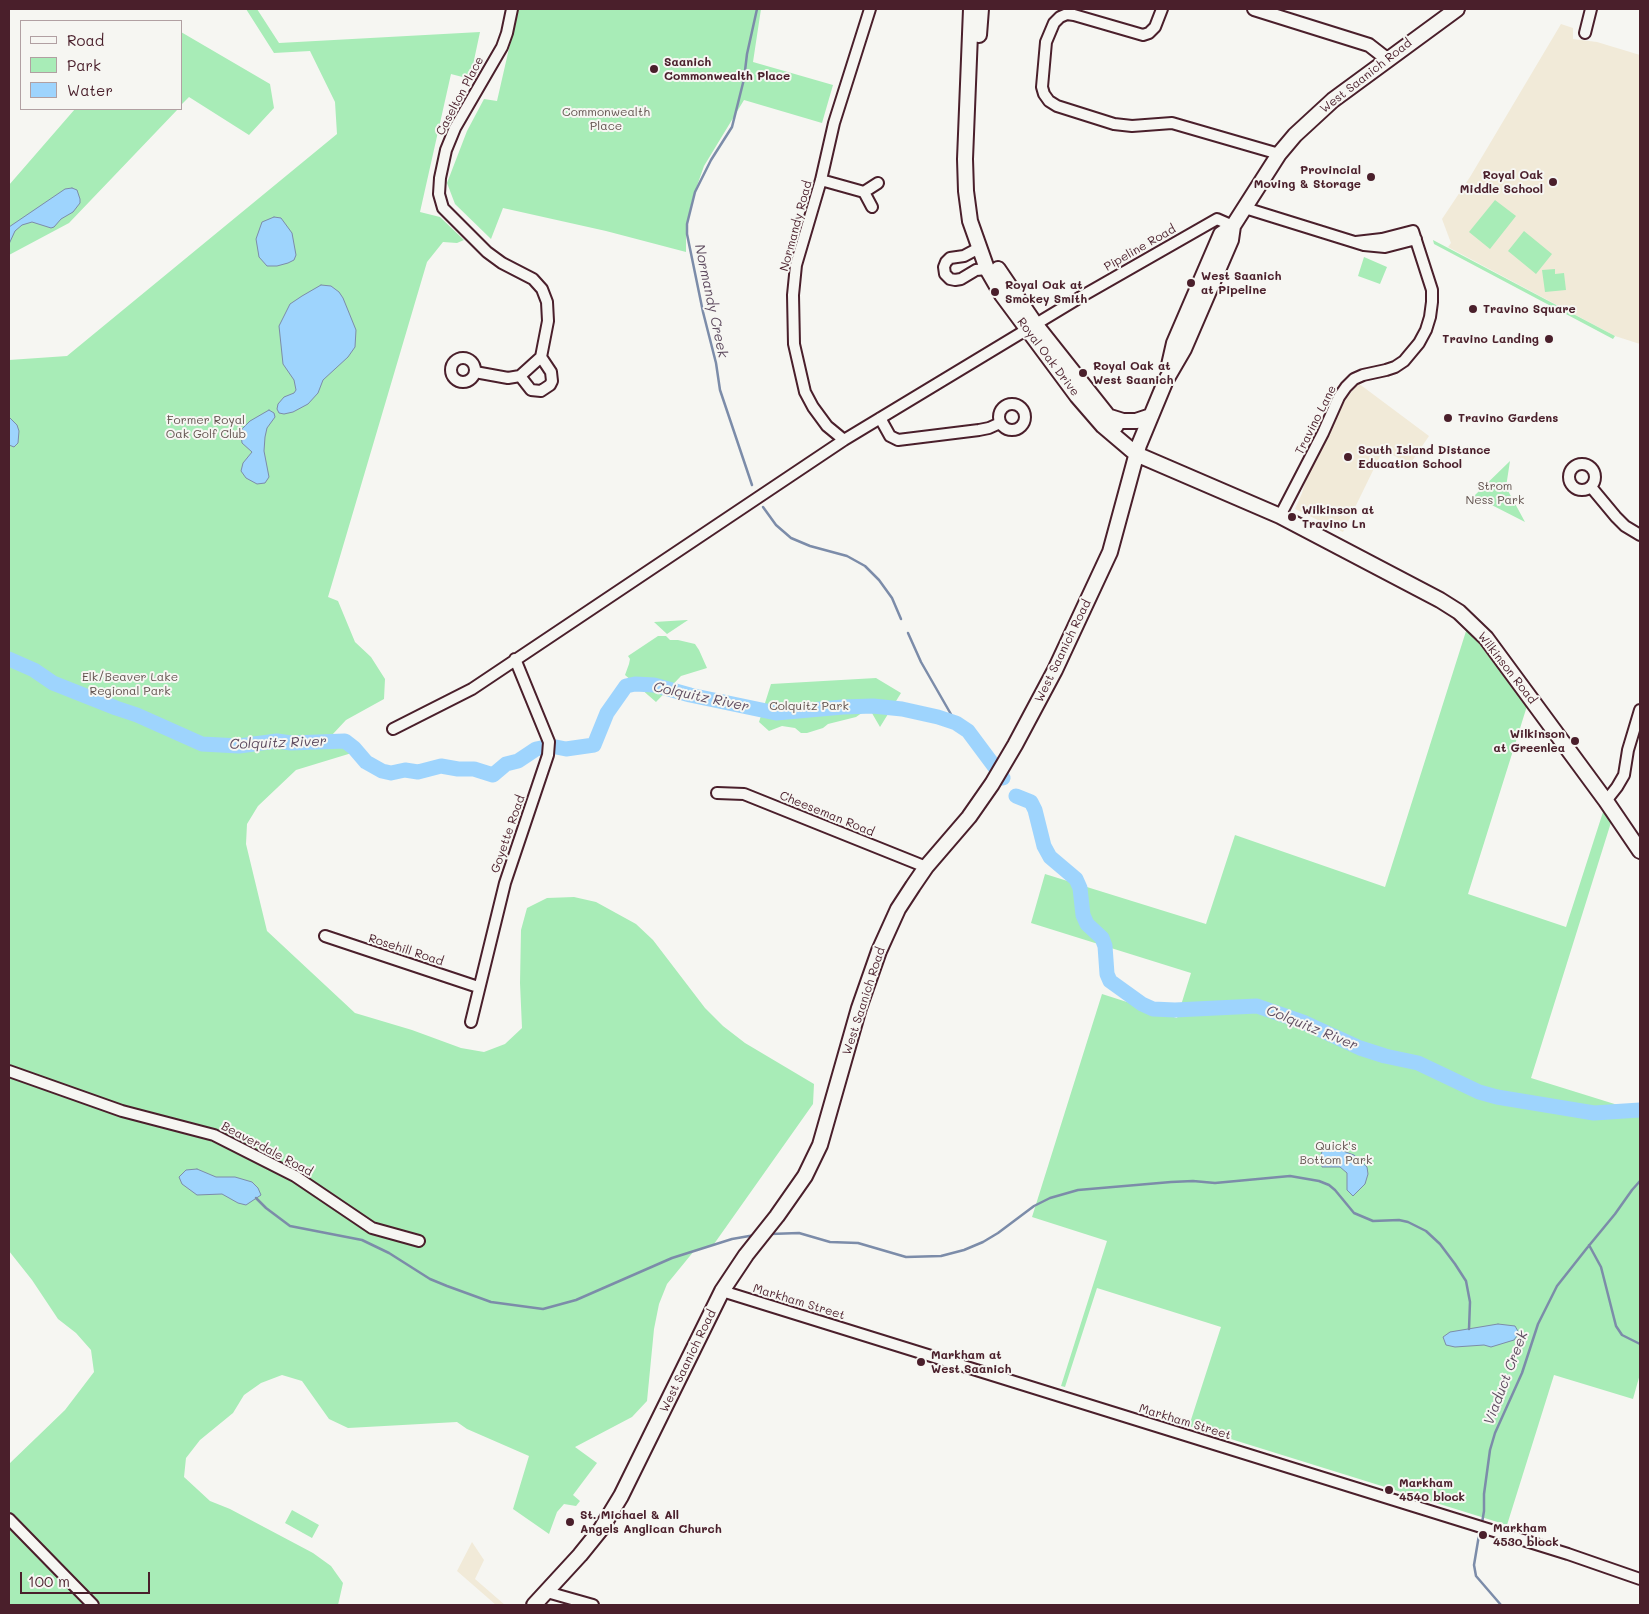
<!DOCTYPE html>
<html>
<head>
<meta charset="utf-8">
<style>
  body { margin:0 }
  #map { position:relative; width:1649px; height:1614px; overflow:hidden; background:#f6f6f2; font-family:Mali,sans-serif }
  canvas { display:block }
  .frame { position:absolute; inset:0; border:10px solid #4a1f2b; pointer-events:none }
  .legend { position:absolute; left:20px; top:20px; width:162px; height:90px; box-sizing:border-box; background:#f6f6f2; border:1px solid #b1a0a2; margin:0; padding:6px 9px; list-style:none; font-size:15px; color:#4a1f2b }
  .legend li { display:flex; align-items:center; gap:10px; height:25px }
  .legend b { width:25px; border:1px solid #b1a0a2 }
  .scale { position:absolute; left:20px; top:1572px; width:130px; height:22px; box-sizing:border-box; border:2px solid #4a1f2b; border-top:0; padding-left:6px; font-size:15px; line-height:18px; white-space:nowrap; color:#4a1f2b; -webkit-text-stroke:4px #f6f6f2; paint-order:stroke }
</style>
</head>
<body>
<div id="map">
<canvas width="1649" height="1614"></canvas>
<div class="frame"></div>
<ul class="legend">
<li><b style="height:6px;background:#f6f6f2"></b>Road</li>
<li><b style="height:14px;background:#a8ecb7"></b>Park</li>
<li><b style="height:14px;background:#9ed4fd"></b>Water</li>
</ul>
<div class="scale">100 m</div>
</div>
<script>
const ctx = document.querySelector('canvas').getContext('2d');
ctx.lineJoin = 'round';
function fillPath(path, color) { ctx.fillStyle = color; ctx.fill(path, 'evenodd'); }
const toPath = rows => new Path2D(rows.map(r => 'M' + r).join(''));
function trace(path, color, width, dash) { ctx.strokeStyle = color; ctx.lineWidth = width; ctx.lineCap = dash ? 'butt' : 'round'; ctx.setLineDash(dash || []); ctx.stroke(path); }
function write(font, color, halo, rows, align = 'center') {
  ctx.font = font + ' Mali,sans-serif'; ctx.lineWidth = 4; ctx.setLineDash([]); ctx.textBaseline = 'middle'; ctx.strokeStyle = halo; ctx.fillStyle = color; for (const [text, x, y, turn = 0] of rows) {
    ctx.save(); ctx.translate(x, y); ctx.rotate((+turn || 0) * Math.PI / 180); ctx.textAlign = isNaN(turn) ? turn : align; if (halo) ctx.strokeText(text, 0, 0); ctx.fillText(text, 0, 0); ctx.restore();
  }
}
fillPath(toPath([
  [1561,24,1573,28,1573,39,1597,42,1640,55,1640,344,1615,336,1448,247,1451,243,1442,219,1470,177],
  [1358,383,1429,436,1410,464,1383,450,1343,532,1295,509,1302,493,1307,476,1341,406],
  [472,1542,484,1560,475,1579,505,1605,496,1605,457,1571]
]), '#f1ead8');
fillPath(toPath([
  [246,9,257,9,279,43,480,32,470,79,451,74,420,212,440,217,464,240,457,243,443,242,427,262,328,597,338,601,355,642,371,657,385,679,384,699,346,720,332,735,344,738,355,752,296,770,258,806,247,824,246,844,267,931,355,1013,412,1030,461,1048,484,1052,505,1044,522,1028,520,983,521,930,527,908,547,898,574,897,596,902,636,924,653,940,705,1008,723,1026,745,1043,814,1084,813,1104,714,1244,694,1251,667,1284,659,1304,654,1329,647,1401,632,1417,575,1447,597,1463,573,1495,580,1501,576,1506,564,1504,557,1512,549,1534,513,1509,529,1456,467,1429,457,1422,348,1428,329,1419,302,1381,282,1375,261,1383,244,1395,233,1413,200,1440,186,1458,184,1477,210,1501,230,1509,313,1553,331,1566,343,1583,338,1605,9,1605,9,1464,65,1410,94,1372,91,1350,76,1333,58,1319,32,1280,9,1251,9,360,67,356,337,134,335,102,310,51,274,53],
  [518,9,761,9,753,62,833,85,822,123,744,100,704,166,692,200,686,228,686,252,606,231,503,208,491,239,455,204,447,183,467,131,484,99,497,101],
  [181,32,270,84,274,108,249,135,189,97,181,105],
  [75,109,178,109,69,223,9,255,9,185],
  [1495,200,1516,216,1490,249,1469,232],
  [1524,231,1552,254,1536,274,1508,251],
  [1433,240,1615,336,1613,339,1434,244],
  [1364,257,1387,267,1380,284,1358,276],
  [1555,269,1555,274,1564,273,1566,290,1545,292,1542,270],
  [1510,461,1506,487,1525,522,1474,496],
  [688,620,667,634,654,622,687,620],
  [1467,628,1527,706,1468,894,1566,927,1603,812,1613,816,1531,1078,1621,1106,1629,1108,1640,1107,1640,1374,1633,1399,1554,1375,1507,1525,1189,1426,1221,1327,1097,1288,1065,1387,1061,1386,1107,1241,1032,1217,1102,994,1177,1018,1191,973,1031,923,1045,874,1206,924,1235,835,1385,887],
  [658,636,666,636,670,640,678,640,695,644,699,650,707,668,681,676,656,702,625,675,629,664,630,659,628,656],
  [876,678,901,693,880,727,869,708,856,717,828,724,823,728,807,733,801,733,795,728,782,726,769,731,759,722,771,684],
  [292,1510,319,1525,312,1538,285,1523]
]), '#a8ecb7');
const water = toPath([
  [72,188,77,190,80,199,80,203,73,212,61,219,54,227,51,228,32,222,22,225,15,231,9,244,9,227,65,189,72,188],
  [274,217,281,218,292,233,296,255,294,260,288,263,277,266,267,266,259,257,256,239,262,222,274,217],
  [321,285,331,286,339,292,343,298,356,330,355,347,348,357,323,380,318,393,308,404,293,412,284,414,279,413,277,409,278,404,284,397,294,393,296,390,294,380,283,364,279,326,290,304,302,296,321,285],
  [269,410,274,413,275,417,267,428,265,437,264,451,269,477,265,483,257,484,246,478,241,471,243,463,252,452,242,443,241,434,242,429,250,421,269,410],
  [9,417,17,425,19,431,18,443,14,447,9,445,9,417],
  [1332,1147,1354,1155,1367,1167,1368,1174,1365,1184,1353,1196,1347,1190,1347,1173,1340,1167,1322,1167,1320,1157,1323,1149,1332,1147],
  [197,1169,216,1177,235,1177,252,1182,258,1188,261,1195,246,1205,238,1203,222,1194,197,1195,182,1184,179,1177,186,1170,197,1169],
  [1498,1324,1515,1326,1519,1333,1514,1340,1491,1347,1484,1345,1455,1347,1446,1345,1443,1337,1450,1332,1498,1324]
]);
fillPath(water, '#9ed4fd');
trace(water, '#7c8ca9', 1);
trace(toPath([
  [752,485,720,390,716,363,703,312,687,234,687,224,695,192,711,160,732,127,744,79,747,54,757,9],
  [763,507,776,525,791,538,810,546,847,556,865,566,879,580,892,598,901,619],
  [908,633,921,662,956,723],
  [256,1198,266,1208,290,1226,362,1240,389,1253,430,1279,447,1286,491,1302,543,1309,576,1300,672,1258,732,1239,755,1235],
  [770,1234,799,1233,830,1242,858,1243,906,1257,941,1256,964,1250,983,1242,998,1233,1034,1206,1050,1198,1078,1190,1171,1182,1193,1181,1215,1183,1290,1176,1319,1181,1329,1185,1335,1190,1354,1213,1373,1221,1399,1220,1408,1222,1426,1231,1440,1244,1455,1264,1466,1281,1470,1302,1469,1329],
  [1589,1245,1601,1267,1616,1326,1622,1335,1640,1344],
  [1482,1523,1484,1511,1484,1494,1490,1450,1495,1433,1522,1373,1538,1324,1557,1286,1587,1248,1615,1214,1632,1190,1640,1181],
  [1480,1529,1474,1565,1476,1576,1501,1605]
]), '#7c8ca9', 2.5);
trace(toPath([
  [9,659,34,670,53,683,116,708,137,715,202,744,239,746,277,741,291,743,345,741,354,748,366,762,382,771,391,773,405,770,418,772,441,766,458,769,474,769,493,775,506,764,518,761,536,749,546,747],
  [556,747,566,749,594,745,607,713,626,686,635,684,654,685,690,695,776,713,843,707,873,706,902,709,938,717,956,723,968,731,1003,778],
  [1016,796,1031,802,1035,810,1044,846,1050,857,1076,879,1080,888,1083,915,1087,924,1102,938,1105,946,1107,974,1110,981,1142,1004,1153,1009,1175,1010,1257,1006,1303,1022,1360,1048,1385,1056,1418,1063,1479,1092,1497,1097,1594,1113,1640,1110]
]), '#9ed4fd', 15);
const minor = toPath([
  [1162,9,1155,27,1149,33,1143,35,1074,15,1067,14,1060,17,1054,23,1046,42,1042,87,1044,94,1049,101,1057,106,1114,124,1132,126,1172,123,1279,154],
  [1585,33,1591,9],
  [821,180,864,192,872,207],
  [864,192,878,183],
  [1245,208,1364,245,1385,247,1416,239],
  [979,248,964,256,950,258,946,262,944,267,945,274,950,279,955,280,961,279,976,270,987,269],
  '451 370a12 12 0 1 1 24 0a12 12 0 1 1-24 0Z',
  [475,372,508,378,520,376,541,357,548,321,547,302,542,289,533,279,502,263,487,252,443,208,439,194,440,178,446,150,455,128,502,47,507,33,512,9],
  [520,376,531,390,541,391,550,385,552,381,551,372,541,357],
  '999 417a13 13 0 1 1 26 0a13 13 0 1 1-26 0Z',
  [880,418,890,436,898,440,979,430,989,428,1000,423],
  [844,440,827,426,813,407,805,392,794,344,793,295,796,265,821,180,834,123,870,9],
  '1569 477a13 13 0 1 1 26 0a13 13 0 1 1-26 0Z',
  [1591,487,1616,517,1625,526,1640,535],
  [1280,516,1323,433,1339,397,1346,387,1354,379,1363,375,1386,370,1395,367,1404,361,1419,343,1426,330,1430,317,1432,302,1432,290,1413,231,1382,239,1356,242],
  [393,729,472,689,844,440,1084,295,1217,219,1233,226],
  [717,793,744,794,926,867],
  [1606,801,1617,787,1624,775,1628,750,1640,710],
  [325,936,478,987],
  [471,1022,505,883,548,755,549,742,515,659],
  [9,1071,122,1111,214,1135,295,1176,372,1228,419,1241],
  [722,1291,1568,1554,1640,1579],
  [9,1519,93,1605],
  [547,1592,593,1605]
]);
const tertiary = toPath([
  [1254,9,1369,45,1387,59]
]);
const secondary = toPath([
  [971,9,965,159,966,191,970,221,987,269,1002,295,1077,396,1103,426,1136,454,1280,516,1440,600,1459,612,1486,638,1606,801,1640,851],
  [979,35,981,9],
  [998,269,1036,325,1116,426],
  [1169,365,1174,343,1221,234,1233,226,1279,154,1295,135,1333,100,1457,9],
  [1107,416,1123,421,1136,421,1151,416],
  [534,1605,580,1555,601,1529,621,1496,722,1291,746,1255,777,1216,805,1176,820,1145,859,1008,879,951,898,909,913,886,926,867,969,817,992,784,1015,745,1055,670,1110,552,1139,445,1166,380,1184,349,1231,240,1233,226]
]);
trace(minor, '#4a1f2b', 14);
trace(tertiary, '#4a1f2b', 16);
trace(secondary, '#4a1f2b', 18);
trace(minor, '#f6f6f2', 10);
trace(tertiary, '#f6f6f2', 12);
trace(secondary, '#f6f6f2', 14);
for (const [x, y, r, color] of [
  [654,69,5,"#4a1f2b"],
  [1371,177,5,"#4a1f2b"],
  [1553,182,5,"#4a1f2b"],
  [1191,283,5,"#4a1f2b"],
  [995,292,5,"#4a1f2b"],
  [1473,309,5,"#4a1f2b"],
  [1549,339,5,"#4a1f2b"],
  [1083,373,5,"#4a1f2b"],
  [1448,418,5,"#4a1f2b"],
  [1348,457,5,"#4a1f2b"],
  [1292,517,5,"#4a1f2b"],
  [1575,741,5,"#4a1f2b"],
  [921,1362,5,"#4a1f2b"],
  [1389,1490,5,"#4a1f2b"],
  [570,1522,5,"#4a1f2b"],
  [1483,1535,5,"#4a1f2b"]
]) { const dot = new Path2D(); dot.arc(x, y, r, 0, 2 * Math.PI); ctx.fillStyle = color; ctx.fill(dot); trace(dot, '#f6f6f2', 2); }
write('bold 12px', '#4a1f2b', '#f6f6f2', [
  ["Saanich",664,62],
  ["Commonwealth Place",664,76],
  ["Provincial",1361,170,"right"],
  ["Moving & Storage",1361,184,"right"],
  ["Royal Oak",1543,175,"right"],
  ["Middle School",1543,189,"right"],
  ["West Saanich",1201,276],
  ["at Pipeline",1201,290],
  ["Royal Oak at",1005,285],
  ["Smokey Smith",1005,299],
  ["Travino Square",1483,309],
  ["Travino Landing",1539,339,"right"],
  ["Royal Oak at",1093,366],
  ["West Saanich",1093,380],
  ["Travino Gardens",1458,418],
  ["South Island Distance",1358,450],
  ["Education School",1358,464],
  ["Wilkinson at",1302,510],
  ["Travino Ln",1302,524],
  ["Wilkinson",1565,734,"right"],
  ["at Greenlea",1565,748,"right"],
  ["Markham at",931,1355],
  ["West Saanich",931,1369],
  ["Markham",1399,1483],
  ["4540 block",1399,1497],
  ["St. Michael & All",580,1515],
  ["Angels Anglican Church",580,1529],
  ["Markham",1493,1528],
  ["4530 block",1493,1542]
], 'left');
write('12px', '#4a1f2b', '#f6f6f2', [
  ["West Saanich Road",1366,76,-38],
  ["Caselton Place",460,96,-62],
  ["Normandy Road",796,226,-75],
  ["Pipeline Road",1140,248,-30],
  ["Royal Oak Drive",1048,357,53],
  ["Travino Lane",1316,420,-63],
  ["West Saanich Road",1063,651,-64],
  ["Wilkinson Road",1507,668,52],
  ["Cheeseman Road",827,814,22],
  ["Goyette Road",508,834,-71],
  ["Rosehill Road",406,950,18],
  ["West Saanich Road",864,1001,-72],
  ["Beaverdale Road",267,1149,28],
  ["Markham Street",799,1302,17],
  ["West Saanich Road",688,1361,-64],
  ["Markham Street",1185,1422,17]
]);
write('12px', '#62524e', '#f6f6f2', [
  ["Commonwealth",606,112],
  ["Place",606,126],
  ["Former Royal",206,420],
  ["Oak Golf Club",206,434],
  ["Strom",1495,486],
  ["Ness Park",1495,500],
  ["Elk/Beaver Lake",130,677],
  ["Regional Park",130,691],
  ["Colquitz Park",809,706],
  ["Quick's",1336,1146],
  ["Bottom Park",1336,1160]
]);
write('italic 14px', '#5f4c60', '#f6f6f2', [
  ["Normandy Creek",711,301,78],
  ["Colquitz River",701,697,12],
  ["Colquitz River",278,743,-2],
  ["Colquitz River",1312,1028,22],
  ["Viaduct Creek",1506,1378,-69]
]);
</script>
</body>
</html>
